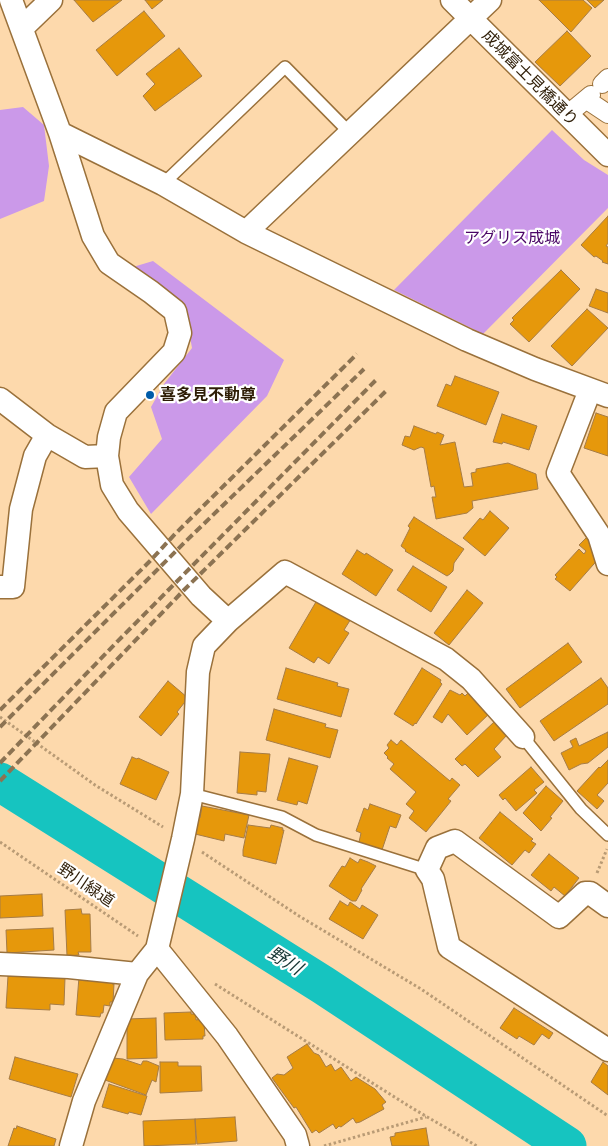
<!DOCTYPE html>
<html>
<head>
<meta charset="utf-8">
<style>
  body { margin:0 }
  canvas { display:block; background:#fdd9ac }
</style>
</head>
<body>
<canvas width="608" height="1146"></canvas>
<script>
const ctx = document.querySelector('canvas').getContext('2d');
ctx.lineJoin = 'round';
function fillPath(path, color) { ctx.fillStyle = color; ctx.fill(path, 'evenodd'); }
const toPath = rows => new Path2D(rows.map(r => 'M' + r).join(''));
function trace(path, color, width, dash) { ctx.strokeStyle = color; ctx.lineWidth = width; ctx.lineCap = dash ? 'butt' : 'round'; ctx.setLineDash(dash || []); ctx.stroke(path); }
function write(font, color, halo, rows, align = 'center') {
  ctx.font = font + ' "Golos Text","Noto Sans JP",sans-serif'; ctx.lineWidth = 4.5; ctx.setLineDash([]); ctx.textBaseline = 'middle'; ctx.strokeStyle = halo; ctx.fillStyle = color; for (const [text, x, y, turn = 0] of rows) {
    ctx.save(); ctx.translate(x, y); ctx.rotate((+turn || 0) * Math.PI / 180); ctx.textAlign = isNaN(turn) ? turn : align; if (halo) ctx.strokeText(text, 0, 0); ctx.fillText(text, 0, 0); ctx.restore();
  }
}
fillPath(toPath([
  [23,107,44,125,49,166,44,201,0,219,0,110],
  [552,130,584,160,608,175,608,208,483,334,394,290],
  [153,261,284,360,267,396,151,514,129,477,162,439,151,407,164,384,192,348,186,315,133,267]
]), '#cb99e9');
trace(toPath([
  [0,782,323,985,567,1146]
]), '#16c4c0', 39);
const building = toPath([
  [74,0,122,0,93,22,74,0],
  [145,0,163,0,152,9,145,0],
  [539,0,583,0,592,8,571,32,539,0],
  [587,0,604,0,595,8,587,0],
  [144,11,165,36,117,76,96,50,144,11],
  [567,31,591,56,560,86,535,62,567,31],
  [179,48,202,76,155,111,143,96,155,84,146,74,179,48],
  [608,216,608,243,606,246,608,247,608,264,602,262,603,261,596,256,594,257,581,245,608,216],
  [561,270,580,289,529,342,510,324,514,320,512,318,561,270],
  [596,289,608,293,608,313,589,306,596,289],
  [587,309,608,328,572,366,551,346,587,309],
  [455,376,499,392,486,425,437,406,446,384,451,386,455,376],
  [596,413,608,417,608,456,584,448,596,413],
  [502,414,537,426,529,450,503,442,502,444,493,442,502,414],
  [414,426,436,434,437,432,444,435,440,445,455,442,464,487,473,486,471,473,476,472,476,469,508,463,536,474,538,489,472,501,473,508,467,513,436,519,432,497,436,497,434,486,431,487,424,448,421,447,414,450,402,445,405,436,410,437,414,426],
  [490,511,509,528,485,556,463,538,480,518,483,520,490,511],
  [414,517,464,549,454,563,453,571,450,574,447,576,405,551,406,550,401,546,410,528,408,526,414,517],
  [588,536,601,556,570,591,555,579,557,577,555,575,579,549,584,554,586,551,579,545,588,536],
  [357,550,365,555,366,553,393,570,376,596,342,574,357,550],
  [413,566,447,587,431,612,397,590,413,566],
  [467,590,483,603,449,645,434,633,467,590],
  [320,595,354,614,344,630,349,633,329,664,318,657,314,663,289,648,320,595],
  [568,643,582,662,520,708,506,689,568,643],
  [286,668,338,683,337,686,349,689,341,717,277,699,286,668],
  [422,668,441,680,440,682,442,684,416,724,415,723,413,726,394,714,422,668],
  [601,678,608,688,608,704,554,741,540,721,601,678],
  [168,681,188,698,177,712,179,714,161,736,139,717,168,681],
  [472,689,490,713,467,735,448,714,442,723,433,717,450,690,460,695,462,693,465,696,472,689],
  [274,709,326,724,325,727,338,730,330,758,266,740,274,709],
  [494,722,507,735,494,749,501,757,478,777,465,764,462,766,455,759,494,722],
  [608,732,608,747,588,763,581,764,569,770,561,753,573,747,570,741,576,738,579,746,608,732],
  [391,740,397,745,401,740,450,781,452,778,460,785,448,799,451,801,426,832,409,818,414,811,406,804,416,792,390,769,394,764,387,758,388,757,384,753,389,748,387,745,391,740],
  [240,752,270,754,266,792,257,791,257,795,237,793,240,752],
  [132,757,137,759,138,758,169,772,156,800,120,784,132,757],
  [289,758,318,766,307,804,298,801,297,805,277,800,289,758],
  [608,760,608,783,597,795,604,801,597,809,577,791,599,767,600,768,608,760],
  [531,767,544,782,534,790,537,793,516,811,505,798,503,800,499,795,531,767],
  [546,786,563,801,550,817,552,818,541,831,523,813,546,786],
  [370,804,401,815,396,828,390,826,382,850,359,842,361,833,356,831,364,808,368,810,370,804],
  [202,806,249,815,244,838,225,834,224,841,195,834,197,817,200,818,202,806],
  [500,812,533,839,531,841,536,844,529,853,525,850,512,865,479,838,500,812],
  [248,825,270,828,271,825,283,828,282,830,284,830,276,864,243,856,243,850,248,825],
  [549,854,579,878,565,896,554,887,551,891,531,875,549,854],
  [350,858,358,863,360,859,368,862,376,866,361,889,362,890,356,901,352,901,329,886,342,866,345,867,350,858],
  [42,894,43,916,0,918,0,896,42,894],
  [340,901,348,906,350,902,360,909,362,905,378,915,363,939,329,919,340,901],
  [81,909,82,914,90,914,91,952,78,952,79,955,67,956,65,910,81,909],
  [53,928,54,950,7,953,6,930,53,928],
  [8,976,65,978,64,1005,50,1004,50,1010,6,1008,8,976],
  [79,977,112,980,112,984,114,984,113,1002,110,1002,110,1006,104,1005,103,1013,101,1013,100,1017,76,1015,79,977],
  [514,1008,553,1033,549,1039,542,1034,534,1045,519,1036,517,1039,500,1028,514,1008],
  [191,1012,191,1014,196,1014,196,1020,201,1019,202,1023,204,1023,205,1036,203,1036,203,1039,165,1040,164,1013,191,1012],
  [156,1018,157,1058,127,1059,127,1019,156,1018],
  [307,1044,314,1053,319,1055,326,1067,331,1064,335,1071,341,1067,351,1081,356,1077,375,1089,386,1102,382,1105,384,1109,360,1122,356,1123,353,1118,341,1127,339,1126,336,1129,333,1124,319,1133,316,1130,312,1133,296,1107,294,1108,272,1078,277,1074,284,1075,293,1068,287,1057,307,1044],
  [15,1057,78,1074,71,1097,9,1079,15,1057],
  [113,1058,123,1059,141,1065,143,1061,147,1061,159,1066,156,1082,152,1080,146,1095,105,1080,113,1058],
  [160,1062,178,1062,178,1066,201,1066,202,1091,160,1093,160,1062],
  [603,1062,608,1066,608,1095,591,1082,603,1062],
  [109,1084,147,1096,141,1115,129,1112,128,1114,102,1107,109,1084],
  [235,1117,237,1141,197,1144,195,1119,235,1117],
  [195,1119,196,1144,144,1146,143,1121,195,1119],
  [17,1126,56,1139,54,1146,8,1146,14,1128,16,1129,17,1126],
  [426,1128,429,1146,392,1146,390,1137,395,1136,395,1133,426,1128]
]);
fillPath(building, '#e6980b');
trace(building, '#a67c46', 1);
const service = toPath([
  [163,184,285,67,350,133],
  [523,737,581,809,608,835],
  [192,794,282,817,316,835,427,870]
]);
const pedestrian = toPath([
  [602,84,608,78],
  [587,100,608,114],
  [567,115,591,95]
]);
const minor = toPath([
  [11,0,60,133,93,236,109,263,151,292,175,311,180,333,174,352,116,412,109,437,107,456,112,485,128,511,201,596,228,621],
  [452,0,608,155],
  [22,28,51,0],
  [60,133,163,184,246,232,467,340,535,369,608,396],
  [246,232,490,0],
  [590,390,558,473,599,535,608,564],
  [0,399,47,435,85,457,107,456],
  [0,587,13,587,21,509,35,456,47,435],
  [608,906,590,893,585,893,559,917,455,841,437,848,427,870,433,879,449,947,608,1050],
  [157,949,227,1036,295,1135,298,1146],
  [0,964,69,967,137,974],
  [71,1146,84,1101,137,974,157,949,183,839,192,794,198,672,204,646,228,621,285,572,446,659,471,679,523,737]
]);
trace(service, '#9a713b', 14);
trace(pedestrian, '#9a713b', 20);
trace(minor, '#9a713b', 25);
trace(toPath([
  [0,717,95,785,163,827],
  [0,842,138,936],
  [202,852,299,916,421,989,608,1116],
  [597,873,607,849],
  [215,984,412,1108,477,1146],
  [324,1146,426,1117]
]), '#b99b75', 3, [2.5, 2.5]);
trace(service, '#fff', 11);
trace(pedestrian, '#fff', 18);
trace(minor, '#fff', 22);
trace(toPath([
  [0,710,150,561,175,534,357,354],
  [0,727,184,543,364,369],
  [0,763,114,645,376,380],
  [0,781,184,590,387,390]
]), '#8c7352', 4, [8, 4]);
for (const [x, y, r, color] of [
  [150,395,5,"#005ca9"]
]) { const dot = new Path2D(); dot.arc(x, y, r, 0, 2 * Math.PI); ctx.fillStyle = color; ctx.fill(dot); trace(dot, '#fff', 2); }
write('16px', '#2e1d06', '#fff', [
  ["成城富士見橋通り",530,78,45],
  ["野川緑道",86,885,34]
]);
write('16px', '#4a0766', '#fff', [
  ["アグリス成城",512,238]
]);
write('bold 16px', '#2e1d06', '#fff', [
  ["喜多見不動尊",160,395]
], 'left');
write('italic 18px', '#163634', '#fff', [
  ["野川",285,961,32]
]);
</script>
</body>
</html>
